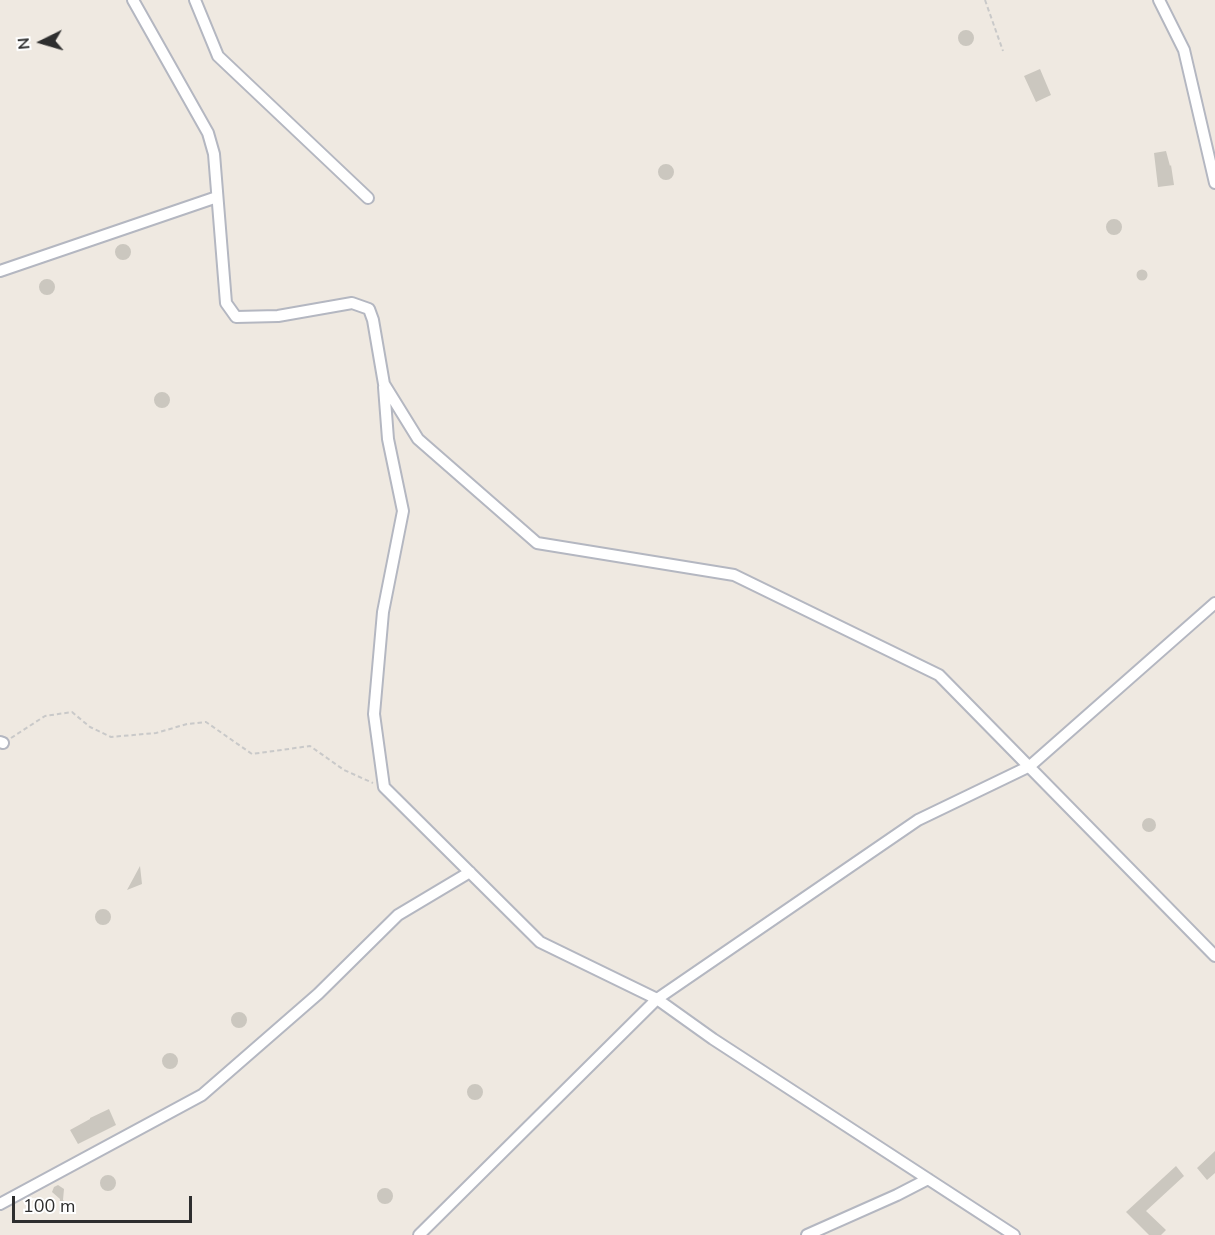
<!DOCTYPE html>
<html>
<head>
<meta charset="utf-8">
<style>
  body { margin:0 }
  #map { position:relative; width:1215px; height:1235px; overflow:hidden; background:#efe9e1; font-family:"Nunito Sans",sans-serif }
  canvas { display:block }
  .north { position:absolute; left:12px; top:12px; width:60px; height:60px; -webkit-text-stroke:4px #fff; paint-order:stroke; rotate:265deg; font-size:16px; font-weight:700; line-height:24px; text-align:center; color:#2e2e2e }
  .north::after { content:''; display:block; margin:auto; width:21px; height:27px; background:#2e2e2e; clip-path:polygon(50% 0,100% 100%,50% 72%,0 100%) }
  .scale { position:absolute; left:12px; top:1196px; width:180px; height:27px; box-sizing:border-box; border:3px solid #2e2e2e; border-top:0; padding-left:8px; font-size:18px; line-height:21px; white-space:nowrap; color:#2e2e2e; -webkit-text-stroke:4px #fff; paint-order:stroke }
</style>
</head>
<body>
<div id="map">
<canvas width="1215" height="1235"></canvas>
<div class="north">N</div>
<div class="scale">100 m</div>
</div>
<script>
const ctx = document.querySelector('canvas').getContext('2d');
ctx.lineJoin = 'round';
function fillPath(path, color) { ctx.fillStyle = color; ctx.fill(path, 'evenodd'); }
const toPath = rows => new Path2D(rows.map(r => 'M' + r).join(''));
function trace(path, color, width, dash) { ctx.strokeStyle = color; ctx.lineWidth = width; ctx.lineCap = dash ? 'butt' : 'round'; ctx.setLineDash(dash || []); ctx.stroke(path); }
fillPath(toPath([
  '958 38a8 8 0 1 1 16 0a8 8 0 1 1-16 0Z',
  [1040,69,1051,95,1036,102,1024,76],
  [1166,151,1170,166,1171,165,1174,185,1158,187,1154,153],
  '658 172a8 8 0 1 1 16 0a8 8 0 1 1-16 0Z',
  '1106 227a8 8 0 1 1 16 0a8 8 0 1 1-16 0Z',
  '115 252a8 8 0 1 1 16 0a8 8 0 1 1-16 0Z',
  '1136.5 275a5.5 5.5 0 1 1 11 0a5.5 5.5 0 1 1-11 0Z',
  '39 287a8 8 0 1 1 16 0a8 8 0 1 1-16 0Z',
  '154 400a8 8 0 1 1 16 0a8 8 0 1 1-16 0Z',
  '1142 825a7 7 0 1 1 14 0a7 7 0 1 1-14 0Z',
  [140,866,142,884,127,890],
  '95 917a8 8 0 1 1 16 0a8 8 0 1 1-16 0Z',
  '231 1020a8 8 0 1 1 16 0a8 8 0 1 1-16 0Z',
  '162 1061a8 8 0 1 1 16 0a8 8 0 1 1-16 0Z',
  '467 1092a8 8 0 1 1 16 0a8 8 0 1 1-16 0Z',
  [109,1109,116,1125,78,1144,70,1130,90,1119,90,1118],
  [1215,1151,1215,1173,1207,1180,1197,1168],
  [1176,1166,1184,1176,1146,1211,1166,1230,1161,1235,1149,1235,1126,1212],
  '100 1183a8 8 0 1 1 16 0a8 8 0 1 1-16 0Z',
  [58,1185,64,1189,63,1200,69,1206,69,1211,66,1213,59,1211,60,1199,52,1192,54,1187],
  '377 1196a8 8 0 1 1 16 0a8 8 0 1 1-16 0Z'
]), '#cbc7bf');
const minor = toPath([
  [133,0,208,133,214,154,226,303,236,317,278,316,352,303,369,309,373,320,384,384,418,439,537,543,734,575,939,675,1215,956],
  [195,0,218,56,368,198],
  [1159,0,1184,50,1215,183],
  [0,271,217,197],
  [384,387,388,439,403,511,383,612,374,714,384,787,540,942,657,999,713,1039,1014,1235],
  [0,742,3,743],
  [0,1204,202,1095,318,994,398,915,470,872],
  [419,1235,657,999,918,820,1030,766,1215,603],
  [807,1235,897,1195,928,1179]
]);
trace(minor, '#b4b7c1', 14);
trace(toPath([
  [985,0,1003,51],
  [11,738,45,716,72,712,90,727,111,737,156,733,187,724,206,722,252,754,310,746,344,770,373,783]
]), '#c9c9c9', 2, [4.5, 3]);
trace(minor, '#fff', 10);
</script>
</body>
</html>
